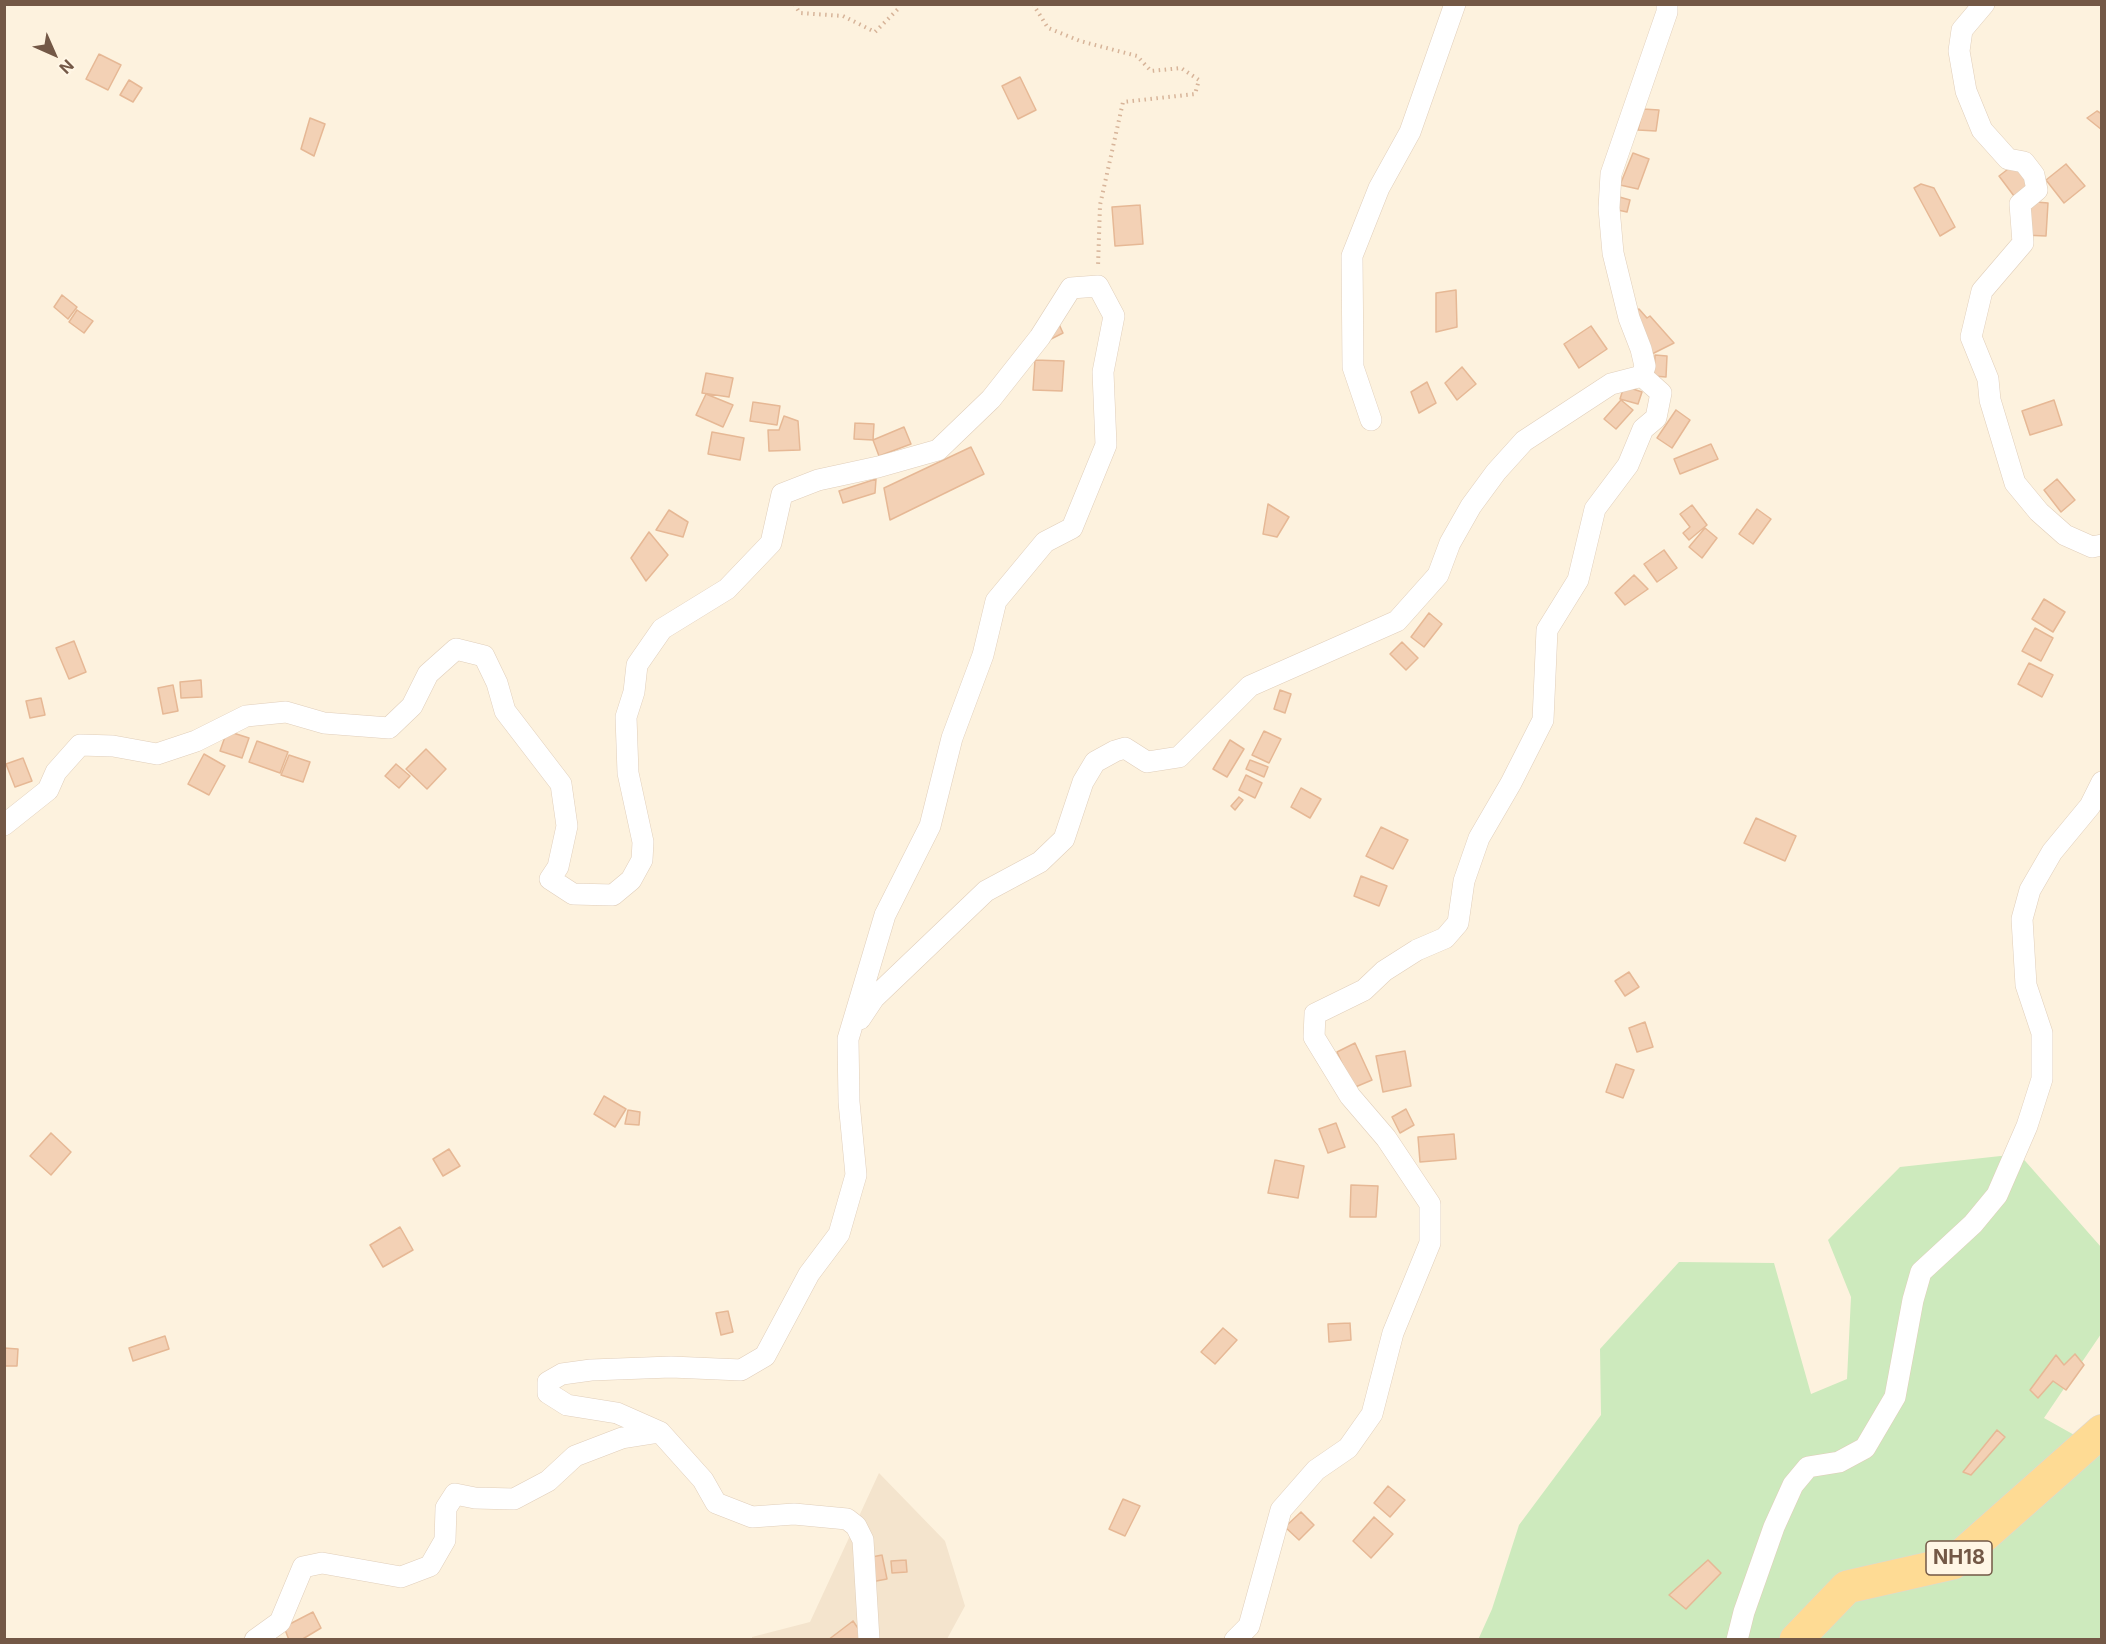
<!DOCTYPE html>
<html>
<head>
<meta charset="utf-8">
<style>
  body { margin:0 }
  #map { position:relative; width:2106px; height:1644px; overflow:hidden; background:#fdf2de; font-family:Inter,sans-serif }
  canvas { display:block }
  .frame { position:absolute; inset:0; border:6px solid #735846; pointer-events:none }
  .north { position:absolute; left:24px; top:24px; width:60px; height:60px; -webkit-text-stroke:4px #fff6e5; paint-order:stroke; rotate:135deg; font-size:16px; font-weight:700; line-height:24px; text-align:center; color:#735846 }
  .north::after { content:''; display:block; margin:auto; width:21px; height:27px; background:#735846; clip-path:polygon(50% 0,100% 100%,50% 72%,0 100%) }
</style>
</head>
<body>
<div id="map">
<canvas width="2106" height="1644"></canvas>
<div class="frame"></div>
<div class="north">N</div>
</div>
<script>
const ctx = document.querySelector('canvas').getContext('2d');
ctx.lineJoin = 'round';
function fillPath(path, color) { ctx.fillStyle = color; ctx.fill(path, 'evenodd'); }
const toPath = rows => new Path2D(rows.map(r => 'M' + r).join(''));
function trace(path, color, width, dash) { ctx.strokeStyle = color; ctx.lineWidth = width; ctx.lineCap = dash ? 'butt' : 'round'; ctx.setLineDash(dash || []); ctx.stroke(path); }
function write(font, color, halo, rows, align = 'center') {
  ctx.font = font + ' Inter,sans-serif'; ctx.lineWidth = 4.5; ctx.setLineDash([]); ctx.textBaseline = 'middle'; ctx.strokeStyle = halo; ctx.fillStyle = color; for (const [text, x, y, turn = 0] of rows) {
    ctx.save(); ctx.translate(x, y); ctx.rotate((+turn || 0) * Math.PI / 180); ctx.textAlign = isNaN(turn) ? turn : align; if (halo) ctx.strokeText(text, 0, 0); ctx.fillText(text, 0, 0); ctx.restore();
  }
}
fillPath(toPath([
  [879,1473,945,1541,965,1606,947,1639,752,1640,752,1637,810,1622]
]), '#f4e4cd');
fillPath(toPath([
  [2019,1154,2101,1247,2101,1334,2044,1418,2101,1450,2101,1639,1478,1640,1492,1609,1519,1525,1601,1415,1600,1349,1679,1262,1774,1263,1811,1394,1847,1379,1851,1297,1828,1240,1900,1167]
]), '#cdeabd');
const building = toPath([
  [99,54,121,65,108,90,86,79,99,54],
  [1020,77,1036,110,1018,119,1002,86,1020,77],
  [129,80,142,88,133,102,120,95,129,80],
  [1643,109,1659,110,1656,131,1638,130,1643,109],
  [2097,111,2102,114,2102,130,2087,118,2097,111],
  [310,118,325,124,314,156,301,149,310,118],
  [1633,153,1649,159,1638,189,1620,185,1633,153],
  [2016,163,2034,187,2017,200,1999,176,2016,163],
  [2066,164,2085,186,2064,203,2046,180,2066,164],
  [1921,184,1934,188,1955,227,1940,236,1914,188,1921,184],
  [1616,196,1630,200,1627,212,1613,209,1616,196],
  [2025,201,2048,203,2046,236,2023,235,2025,201],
  [1140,205,1143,244,1115,246,1112,207,1140,205],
  [1456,290,1457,327,1436,332,1436,293,1456,290],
  [62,295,77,307,68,319,54,307,62,295],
  [1639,309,1647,318,1650,316,1674,343,1652,354,1633,312,1639,309],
  [77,310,93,321,84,333,69,322,77,310],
  [1058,322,1063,333,1051,339,1058,322],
  [1591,326,1607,349,1579,368,1564,344,1591,326],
  [1655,355,1667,356,1666,377,1654,376,1655,355],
  [1035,360,1064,361,1062,391,1033,390,1035,360],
  [1462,367,1476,384,1457,400,1445,383,1462,367],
  [706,373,733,378,729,397,702,393,706,373],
  [1427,382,1436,403,1419,413,1411,392,1427,382],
  [1624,386,1642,392,1638,404,1620,399,1624,386],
  [706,394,733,405,723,427,696,415,706,394],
  [1621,400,1633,410,1616,429,1604,419,1621,400],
  [2054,400,2062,425,2030,435,2022,411,2054,400],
  [753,402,780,406,777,425,750,421,753,402],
  [1676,410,1690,420,1672,448,1657,438,1676,410],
  [784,416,798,421,800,450,769,451,768,430,779,430,784,416],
  [855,423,874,424,873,440,854,439,855,423],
  [904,427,911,444,879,456,873,440,904,427],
  [712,432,744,438,740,460,708,454,712,432],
  [1711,444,1718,459,1680,474,1674,459,1711,444],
  [971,447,984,474,890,520,884,488,971,447],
  [876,479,875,493,843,503,839,491,876,479],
  [2057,479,2075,500,2061,512,2044,490,2057,479],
  [1268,504,1289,517,1277,537,1263,534,1268,504],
  [1692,505,1707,525,1689,540,1683,533,1690,527,1680,514,1692,505],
  [1757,509,1771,519,1753,544,1739,534,1757,509],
  [669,510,688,522,683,537,656,530,669,510],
  [1705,528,1717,538,1702,558,1689,547,1705,528],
  [649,532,668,555,646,581,631,558,649,532],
  [1664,550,1677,568,1657,582,1644,564,1664,550],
  [1634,575,1648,589,1625,605,1615,593,1634,575],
  [2044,599,2065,612,2053,632,2032,619,2044,599],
  [1429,613,1442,624,1424,647,1411,637,1429,613],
  [2035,628,2053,638,2041,661,2022,651,2035,628],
  [74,641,86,672,69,679,56,648,74,641],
  [1402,642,1418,658,1406,670,1390,654,1402,642],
  [2029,663,2053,675,2042,697,2018,684,2029,663],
  [201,680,202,697,181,698,180,682,201,680],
  [173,685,178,711,163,714,158,688,173,685],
  [1280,690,1291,694,1285,713,1274,709,1280,690],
  [41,698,45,715,30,718,26,701,41,698],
  [227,731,249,738,242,758,220,751,227,731],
  [1264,731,1281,739,1269,763,1252,755,1264,731],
  [1230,740,1244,749,1227,777,1213,769,1230,740],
  [257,741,288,752,280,773,249,762,257,741],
  [426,749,446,769,427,789,406,769,426,749],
  [204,754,225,766,209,795,188,784,204,754],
  [289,755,310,762,303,782,281,775,289,755],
  [23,758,32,781,15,787,6,764,23,758],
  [1250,760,1268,767,1264,777,1246,769,1250,760],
  [396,764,410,776,399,788,385,776,396,764],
  [1246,775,1262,783,1255,798,1239,790,1246,775],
  [1301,788,1321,799,1310,818,1291,807,1301,788],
  [1239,797,1243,800,1235,810,1231,806,1239,797],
  [1756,818,1796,836,1785,861,1744,843,1756,818],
  [1381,827,1408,840,1393,869,1366,856,1381,827],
  [1361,876,1387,886,1379,906,1354,896,1361,876],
  [1629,972,1639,987,1625,996,1615,981,1629,972],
  [1645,1022,1653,1047,1637,1052,1629,1028,1645,1022],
  [1355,1043,1372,1080,1353,1088,1337,1052,1355,1043],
  [1405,1051,1411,1086,1383,1092,1376,1056,1405,1051],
  [1616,1064,1634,1070,1623,1098,1606,1092,1616,1064],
  [604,1096,626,1109,615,1127,594,1114,604,1096],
  [1406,1109,1414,1125,1400,1133,1392,1117,1406,1109],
  [628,1110,640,1112,639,1125,625,1124,628,1110],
  [1336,1123,1345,1147,1328,1153,1319,1129,1336,1123],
  [51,1133,71,1152,51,1175,30,1156,51,1133],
  [1454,1134,1456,1159,1420,1162,1418,1137,1454,1134],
  [449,1149,460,1166,443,1176,433,1159,449,1149],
  [1275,1160,1304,1166,1298,1198,1268,1193,1275,1160],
  [1351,1185,1378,1186,1376,1217,1350,1217,1351,1185],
  [400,1227,413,1250,383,1267,370,1245,400,1227],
  [728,1311,733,1332,721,1335,716,1313,728,1311],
  [1350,1323,1351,1340,1329,1342,1328,1324,1350,1323],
  [1223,1328,1237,1340,1215,1364,1201,1352,1223,1328],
  [165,1336,169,1349,133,1361,129,1348,165,1336],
  [4,1348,18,1349,17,1366,4,1366,4,1348],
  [2075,1354,2084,1365,2066,1390,2053,1381,2038,1398,2030,1390,2056,1355,2064,1365,2075,1354],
  [1997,1430,2005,1437,1971,1475,1963,1472,1997,1430],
  [1388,1486,1405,1500,1390,1517,1374,1503,1388,1486],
  [1123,1499,1140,1506,1125,1536,1109,1529,1123,1499],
  [1301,1512,1314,1525,1299,1540,1285,1527,1301,1512],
  [1374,1517,1393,1534,1371,1558,1353,1541,1374,1517],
  [882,1555,887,1579,871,1582,867,1558,882,1555],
  [906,1560,907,1572,892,1573,891,1561,906,1560],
  [1708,1560,1721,1573,1686,1609,1669,1595,1708,1560],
  [313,1612,321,1628,301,1640,289,1640,284,1627,313,1612],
  [853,1621,864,1637,860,1640,828,1640,853,1621]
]);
fillPath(building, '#f3d1b5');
trace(building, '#e6b895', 1.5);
const street = toPath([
  [1984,4,1962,30,1959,51,1966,91,1982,130,2008,159,2024,162,2034,175,2037,190,2020,204,2023,243,1982,291,1971,337,1988,379,1990,400,2015,483,2039,512,2065,535,2092,547,2102,545],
  [1642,376,1645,366,1641,349,1629,318,1613,253,1609,208,1611,174,1667,12,1667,4],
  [1371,420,1353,367,1352,256,1379,188,1410,132,1455,4],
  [4,825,48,790,56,772,80,745,113,746,157,754,196,741,246,716,286,712,324,723,389,728,412,706,428,674,456,649,484,656,497,683,505,711,561,784,567,826,558,867,550,879,573,894,613,895,631,880,642,860,643,842,628,773,626,717,634,692,637,665,662,629,727,589,771,543,782,494,818,480,878,467,938,450,991,399,1040,337,1071,288,1098,286,1114,316,1103,372,1106,445,1072,528,1045,542,996,601,983,655,952,738,930,826,885,915,848,1039,849,1102,856,1175,839,1234,809,1274,765,1356,741,1370,671,1367,591,1370,562,1374,548,1382,548,1393,567,1405,617,1413,660,1432,703,1480,716,1503,752,1517,794,1514,847,1519,856,1526,863,1540,869,1640],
  [860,1019,874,998,986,891,1040,862,1064,839,1083,782,1095,762,1115,751,1125,748,1147,762,1179,757,1250,686,1397,621,1438,575,1450,543,1471,506,1496,472,1524,441,1611,384,1642,376,1661,393,1656,418,1643,429,1628,465,1595,509,1578,580,1547,630,1543,720,1511,783,1479,838,1464,881,1458,923,1445,938,1417,950,1384,971,1364,990,1315,1014,1314,1037,1350,1096,1386,1138,1430,1204,1430,1243,1393,1333,1372,1414,1348,1448,1316,1470,1281,1510,1249,1626,1235,1640],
  [255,1640,280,1622,303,1567,322,1563,401,1577,430,1566,445,1540,446,1508,455,1494,475,1498,514,1499,548,1481,575,1456,622,1438,660,1432],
  [1737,1640,1744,1612,1774,1527,1793,1485,1808,1467,1839,1462,1865,1448,1895,1397,1913,1300,1921,1272,1973,1224,1997,1195,2027,1126,2042,1079,2042,1033,2026,985,2022,919,2030,890,2052,852,2090,806,2102,782]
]);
const primary = toPath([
  [1796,1640,1847,1587,1953,1563,2102,1431]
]);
trace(street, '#e0ceba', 22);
trace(primary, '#ddd7d3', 34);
trace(toPath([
  [794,4,800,13,843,16,875,32,899,8,899,4],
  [1033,4,1048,28,1080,41,1137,56,1151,71,1181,68,1199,80,1195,94,1123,102,1100,205,1098,267]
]), '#d7b499', 4, [1.5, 4.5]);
trace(street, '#fff', 21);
trace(primary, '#fedb94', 33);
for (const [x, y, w] of [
  [1959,1558,66]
]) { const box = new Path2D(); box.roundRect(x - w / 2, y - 17, w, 34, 4.5); ctx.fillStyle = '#fff6e5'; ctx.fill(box); trace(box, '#735846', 1.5); }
write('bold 20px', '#735846', null, [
  ["NH18",1959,1558]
]);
</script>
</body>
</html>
